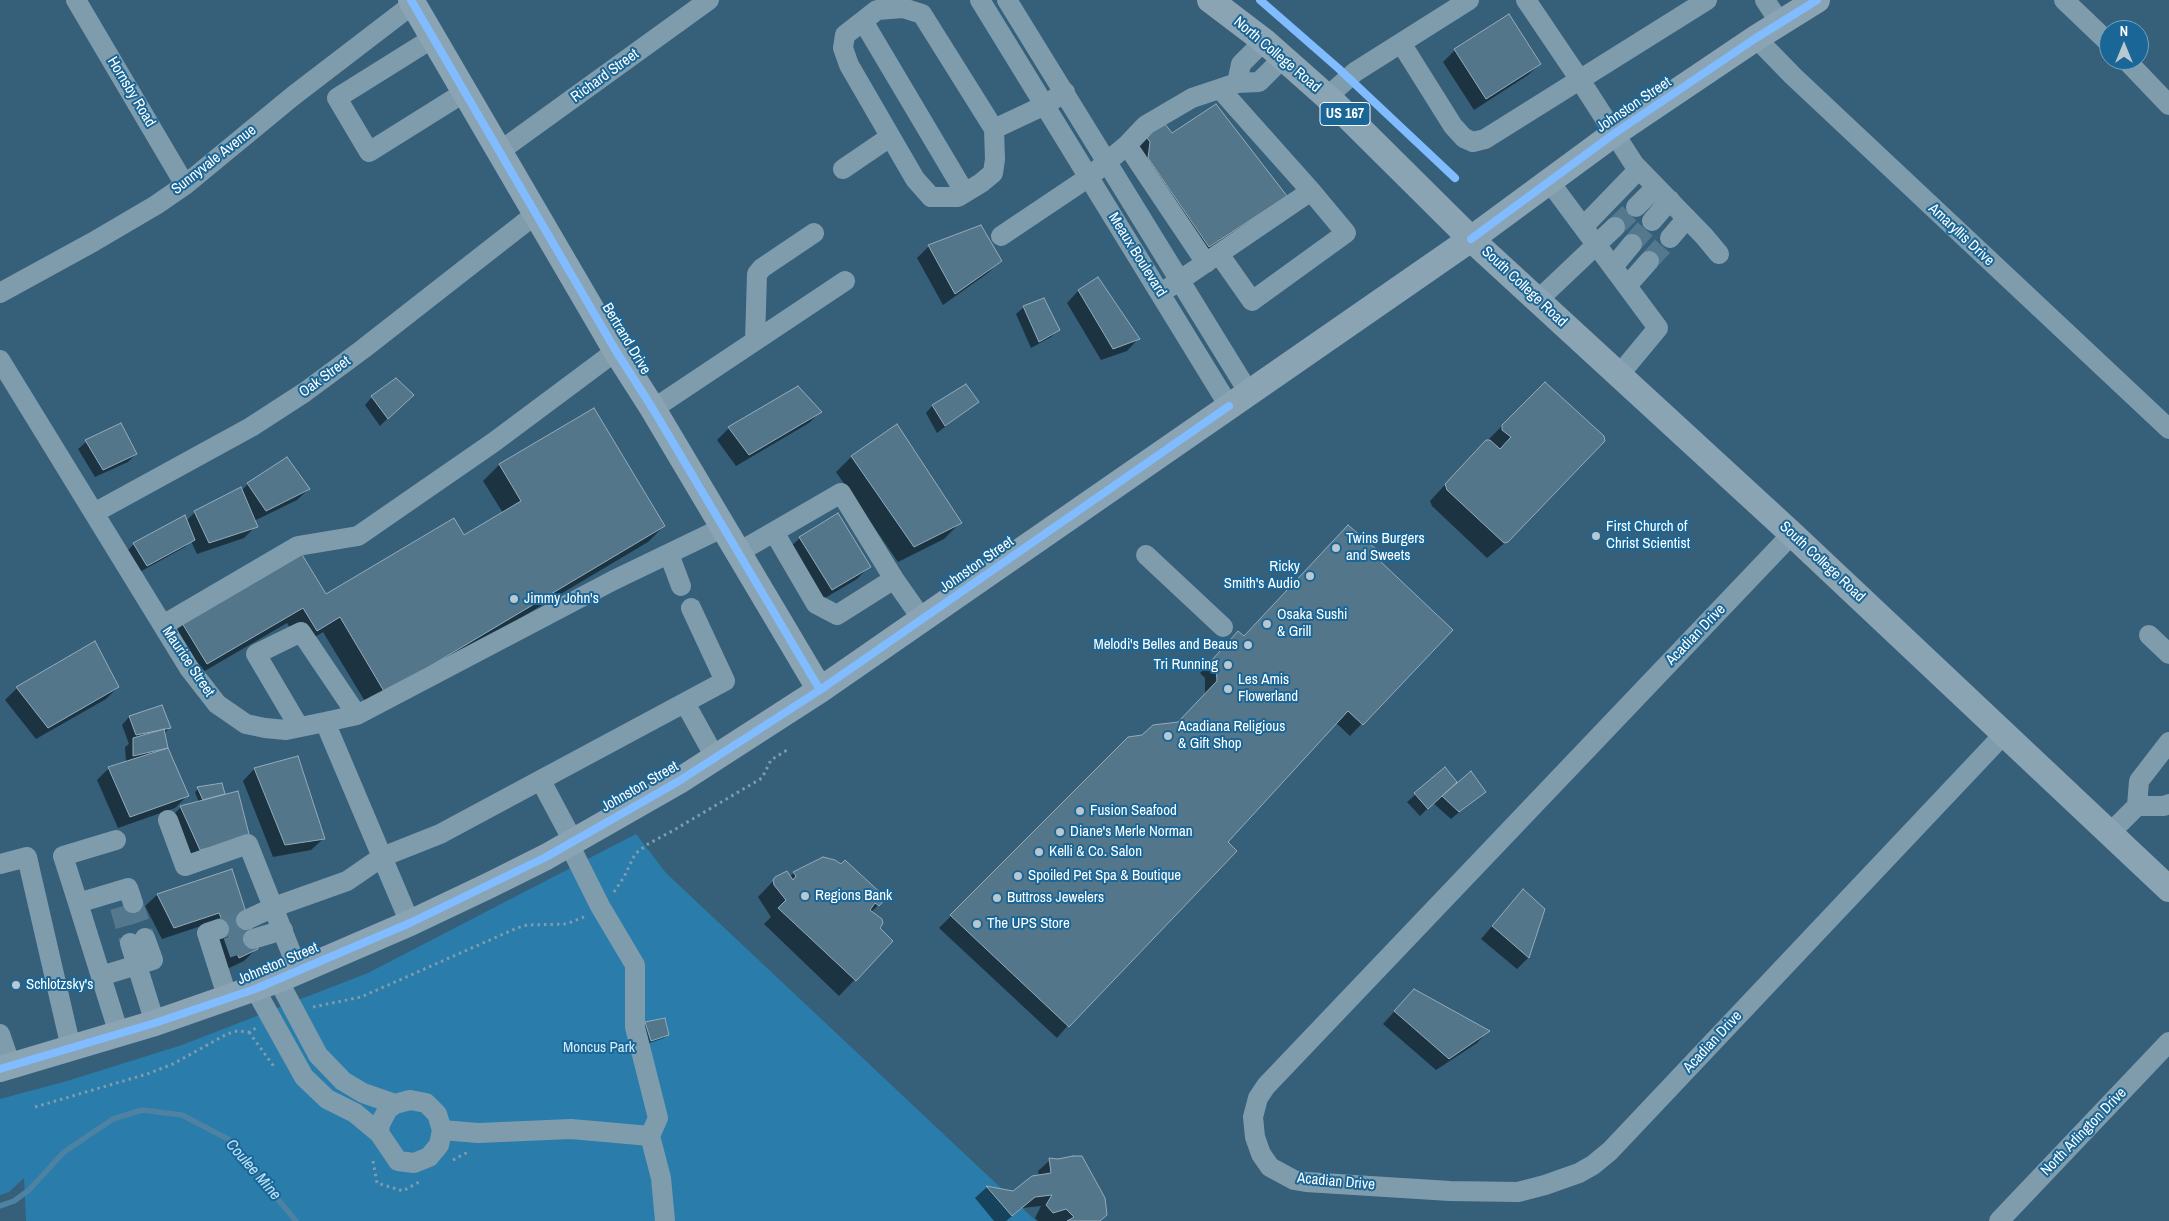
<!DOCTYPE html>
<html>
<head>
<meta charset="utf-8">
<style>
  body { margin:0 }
  #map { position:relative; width:2169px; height:1221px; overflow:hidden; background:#36607a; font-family:"Archivo Narrow",sans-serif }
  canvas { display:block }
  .north { position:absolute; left:2099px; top:20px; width:50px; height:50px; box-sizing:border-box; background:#196697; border:1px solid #75a3c1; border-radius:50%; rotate:0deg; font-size:14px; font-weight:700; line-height:20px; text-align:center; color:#fff }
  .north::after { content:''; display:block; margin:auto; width:18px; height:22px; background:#b9c7d0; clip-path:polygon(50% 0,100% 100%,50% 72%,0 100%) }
</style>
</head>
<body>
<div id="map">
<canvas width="2169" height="1221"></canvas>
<div class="north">N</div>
</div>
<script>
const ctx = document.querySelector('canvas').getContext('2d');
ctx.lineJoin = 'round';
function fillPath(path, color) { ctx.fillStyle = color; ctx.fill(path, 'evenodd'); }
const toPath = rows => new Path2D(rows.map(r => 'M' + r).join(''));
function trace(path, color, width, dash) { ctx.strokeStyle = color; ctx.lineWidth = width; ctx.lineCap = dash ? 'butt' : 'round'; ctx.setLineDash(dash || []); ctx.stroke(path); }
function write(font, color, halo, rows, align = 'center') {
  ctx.font = font + ' "Archivo Narrow",sans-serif'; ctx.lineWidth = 4; ctx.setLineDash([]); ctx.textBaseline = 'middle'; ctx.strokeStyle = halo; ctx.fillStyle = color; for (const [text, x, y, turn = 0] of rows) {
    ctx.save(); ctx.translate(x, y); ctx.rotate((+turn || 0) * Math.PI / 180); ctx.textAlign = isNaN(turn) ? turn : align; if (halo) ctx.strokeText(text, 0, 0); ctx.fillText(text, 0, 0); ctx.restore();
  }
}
fillPath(toPath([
  [636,834,666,873,1036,1221,26,1221,24,1178,9,1192,0,1195,0,1099,67,1081,182,1045,368,973]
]), '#2a7cab');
fillPath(toPath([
  [1455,50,1540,64,1528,75,1474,110,1443,62],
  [1144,133,1172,135,1286,196,1197,258,1132,145],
  [929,246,1000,261,988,273,943,305,917,258],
  [1098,278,1138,339,1127,351,1101,360,1067,303,1078,291],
  [1024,307,1058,330,1051,337,1031,348,1016,314],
  [1545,383,1507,541,1487,558,1432,506,1430,501,1470,458],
  [372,397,404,402,380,426,365,405],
  [977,402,937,433,926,413,933,405],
  [593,409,664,526,648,542,369,708,323,632,301,646,287,623,191,679,167,640,183,624,325,596,463,537,503,513,483,481,499,465],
  [820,412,809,423,736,466,717,440,729,428],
  [120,424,136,454,128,462,95,477,78,449,86,442],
  [896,425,960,523,944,539,898,562,836,472,851,457],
  [248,484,309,489,297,500,254,521,256,526,244,538,197,554,191,541,185,547,138,573,126,552,134,544,184,517,186,521,195,512,241,491],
  [800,538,869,567,857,579,820,601,788,549],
  [1378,562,1451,630,1350,736,1335,722,1226,842,1057,1038,939,928,1128,738,1142,737,1178,724,1205,695,1205,678,1200,673,1227,645,1243,638],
  [118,687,106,699,36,739,5,700,17,688],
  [129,717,170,727,164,734,167,748,187,796,175,808,118,828,97,780,109,768,126,762,125,747,129,744,122,725],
  [297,757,323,839,311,850,273,857,243,781,254,769],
  [1445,769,1457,784,1484,791,1451,819,1433,803,1420,816,1407,802],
  [198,789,224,794,221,797,248,838,188,862,169,819,181,807,199,803,195,792],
  [231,871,256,949,244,961,227,969,207,924,162,939,145,906,157,895],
  [794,873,885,899,871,912,878,928,892,941,839,996,764,924,771,917,758,897,776,878,789,877],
  [1523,890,1544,909,1528,958,1517,969,1481,939],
  [1402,1003,1488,1031,1477,1043,1436,1070,1383,1024],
  [646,1023,668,1035,664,1038,647,1044,642,1027],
  [1050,1160,1100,1221,1038,1221,1035,1218,1041,1206,1022,1208,1006,1221,994,1221,975,1198,987,1187,1013,1192,1039,1176,1038,1171]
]), '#0007');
trace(toPath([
  [0,1206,14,1201,29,1190,64,1152,113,1119,142,1110,182,1115,228,1139,296,1221]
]), '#4e82a2', 5.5);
const building = toPath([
  [1509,14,1541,64,1486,99,1454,49,1509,14],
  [1216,104,1287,196,1209,247,1148,158,1150,142,1143,132,1161,119,1172,133,1216,104],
  [981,225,1002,261,955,294,928,245,981,225],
  [1098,277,1140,339,1113,349,1078,290,1098,277],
  [1044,298,1060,330,1039,342,1023,306,1044,298],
  [396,378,414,395,388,419,371,396,396,378],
  [1545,382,1604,436,1605,441,1508,542,1504,543,1447,490,1445,484,1486,440,1490,440,1500,449,1511,437,1502,430,1502,425,1545,382],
  [966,384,979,402,945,426,932,405,966,384],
  [798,386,822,412,749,455,728,427,798,386],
  [594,408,665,526,385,693,340,617,317,631,303,608,207,664,182,623,301,553,326,594,454,518,464,535,521,501,499,464,594,408],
  [121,423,137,454,103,470,85,440,121,423],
  [897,424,962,523,914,547,851,456,897,424],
  [287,457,310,489,266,511,247,483,287,457],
  [241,487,258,527,209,543,194,511,241,487],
  [838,513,871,567,832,590,799,537,838,513],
  [185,515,195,540,147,566,133,543,185,515],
  [1348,525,1384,556,1380,561,1453,630,1363,725,1348,711,1228,842,1237,851,1069,1027,950,915,1128,737,1142,735,1153,725,1178,722,1217,681,1216,666,1211,661,1238,631,1244,636,1348,525],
  [95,641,119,687,48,728,16,687,95,641],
  [162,705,171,728,136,735,129,716,162,705],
  [164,729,168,748,133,756,133,738,164,729],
  [168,748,189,796,130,817,108,767,168,748],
  [298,756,325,839,285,845,254,768,298,756],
  [1445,767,1457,782,1428,809,1414,793,1445,767],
  [1471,771,1486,792,1459,812,1442,796,1471,771],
  [222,783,225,794,203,800,197,787,222,783],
  [238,791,250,838,200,850,180,806,238,791],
  [823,857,835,860,841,864,845,860,886,898,879,906,875,903,870,910,882,919,883,923,880,928,893,941,856,981,778,908,786,900,774,885,773,880,775,877,787,871,793,880,796,876,793,872,823,857],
  [232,869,258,949,239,958,219,913,174,928,157,894,232,869],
  [1523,889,1545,909,1529,958,1492,926,1523,889],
  [1414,989,1490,1031,1449,1059,1394,1011,1414,989],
  [665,1018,669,1035,651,1041,645,1022,665,1018],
  [1073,1156,1082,1156,1105,1198,1107,1215,1100,1221,1067,1221,1074,1217,1066,1209,1053,1213,1046,1205,1052,1195,1035,1197,1012,1216,986,1186,1013,1191,1032,1176,1051,1173,1049,1158,1058,1159,1073,1156]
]);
fillPath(building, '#54768a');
trace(building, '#94abba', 1);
trace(toPath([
  [1615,227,1636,207],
  [1632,244,1652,221],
  [1649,261,1670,238],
  [133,903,145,938],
  [120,907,130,943],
  [219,929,246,920],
  [227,948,253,939]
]), '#54788e', 20, [20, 10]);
trace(toPath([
  [614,892,624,877,635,854,648,844,674,830,762,778,771,760,787,750],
  [313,1007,361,997,517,928,527,925,566,924,584,917],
  [249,1032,275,1068],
  [35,1107,147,1074,173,1064,227,1034,237,1031,249,1032,256,1028],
  [453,1160,468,1152],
  [373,1161,377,1183,403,1191,419,1182]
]), '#7f9cad', 3, [2.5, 4]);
trace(toPath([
  [76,0,185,185],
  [980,0,1229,406],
  [1007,0,1249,393],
  [1526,0,1580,80,1634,164,1704,236,1719,254],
  [1765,0,1780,23],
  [2064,0,2109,43],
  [863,21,965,193],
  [433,38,337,98,369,152,465,92],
  [1756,38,1793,76,2169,429],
  [1401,43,1453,126,1464,138,1473,142,1485,139,1707,0],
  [2126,60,2169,105],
  [1237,83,1241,64,1264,41],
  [1327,97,1355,72,1469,0],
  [994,129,995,159,993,173,981,183,958,197,931,197,915,179,849,65,843,48,845,35,877,10,903,8,922,14,994,129,1045,105,1065,92],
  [1127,145,1206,263],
  [500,151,709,0],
  [843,169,890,137],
  [1549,181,1658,328,1619,375],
  [1636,207,1656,187],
  [1652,221,1670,200],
  [1583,227,1639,169],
  [1001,236,1089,177,1127,145,1146,125,1192,98,1237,83,1259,82,1283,58],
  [1670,238,1687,218],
  [1219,254,1252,301,1346,233,1311,191],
  [1613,267,1632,244],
  [1627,286,1649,261],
  [1170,287,1311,191,1221,90],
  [0,293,93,242,156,205,185,185,293,96,413,4],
  [1538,300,1615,227],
  [755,341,757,274,762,268,814,233],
  [0,360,189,668,217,704,246,724,265,728,286,730,325,722,410,923],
  [653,409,845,281],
  [94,513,251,427,305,392,363,349,537,213],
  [774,532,816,604,837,615],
  [1792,534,1266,1086,1258,1098,1253,1117,1255,1137,1261,1154,1270,1167,1294,1180,1306,1182,1450,1191,1518,1192,1545,1185,1579,1173,1593,1165,1610,1151,2004,734],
  [739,552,841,493,894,579],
  [669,554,681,586],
  [1146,555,1223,627],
  [837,615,894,579,922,619],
  [163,625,298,546,358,536,494,442,616,351],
  [2149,635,2169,654],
  [685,703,716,759],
  [325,722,357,715,614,580,724,527],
  [299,727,256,654,301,632,357,715],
  [541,781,573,841],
  [2137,806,2164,806,2169,804],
  [168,820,185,866,248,844,298,970],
  [2110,833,2137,806,2139,781,2169,742],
  [116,840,63,856,78,903,128,888,133,903],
  [569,844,600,906,635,965,635,1027,658,1118,650,1136,661,1178,665,1221],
  [0,864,27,857,71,1048],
  [78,903,119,1034],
  [246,920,274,907,347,881,382,857,440,834,725,681,691,608],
  [219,929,207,933,228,999],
  [253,939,283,930],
  [130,943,155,1023],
  [101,976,153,960,145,938],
  [278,980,318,1055,343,1081,363,1093,395,1104],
  [255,989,304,1077,327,1099,355,1113,379,1133],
  [0,1034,11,1066],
  [410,1100,426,1103,437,1114,442,1130,439,1145,429,1157,414,1163,398,1161,379,1133,380,1124,388,1109,395,1104,410,1100],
  [442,1130,478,1133,571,1129,650,1136],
  [1999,1221,2169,1042]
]), '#7f9cad', 20);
trace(toPath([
  [411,0,616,351,653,409,820,690],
  [1210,0,1264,41,1334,103,1471,239,1792,534,2169,889],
  [0,1069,155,1023,278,980,410,923,490,885,546,857,679,781,820,690,1471,239,1615,133,1756,38,1817,0]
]), '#8aa4b4', 26);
trace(toPath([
  [411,0,616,351,653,409,820,690],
  [1260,0,1338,68,1455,178],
  [1471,239,1615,133,1756,38,1817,0],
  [0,1069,155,1023,255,989,410,923,546,857,679,781,820,690,1229,406]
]), '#80bcff', 8);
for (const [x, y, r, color] of [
  [1596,536,5,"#b9c7d0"],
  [1336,548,5,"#b9c7d0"],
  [1310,576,5,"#b9c7d0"],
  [514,599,5,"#b9c7d0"],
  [1267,624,5,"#b9c7d0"],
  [1248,645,5,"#b9c7d0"],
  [1228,665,5,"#b9c7d0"],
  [1228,689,5,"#b9c7d0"],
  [1168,736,5,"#b9c7d0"],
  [1080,811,5,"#b9c7d0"],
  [1060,832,5,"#b9c7d0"],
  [1039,852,5,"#b9c7d0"],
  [1018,876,5,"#b9c7d0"],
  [805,896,5,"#b9c7d0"],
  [997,898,5,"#b9c7d0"],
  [977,924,5,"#b9c7d0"],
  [16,985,5,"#b9c7d0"]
]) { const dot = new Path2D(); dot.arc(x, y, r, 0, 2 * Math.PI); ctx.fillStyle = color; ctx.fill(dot); trace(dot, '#196697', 2); }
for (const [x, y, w] of [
  [1345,114,50]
]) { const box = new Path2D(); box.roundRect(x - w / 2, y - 11.5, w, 23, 4); ctx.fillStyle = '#196697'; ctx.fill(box); trace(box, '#fff', 1); }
write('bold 14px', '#fff', null, [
  ["US 167",1345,114]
]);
write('15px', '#fff', '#196697', [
  ["North College Road",1277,55,40],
  ["Richard Street",605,76,-36],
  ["Hornsby Road",131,92,59],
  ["Johnston Street",1634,105,-34],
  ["Sunnyvale Avenue",214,160,-38],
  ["Amaryllis Drive",1961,235,43],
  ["Meaux Boulevard",1137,255,58],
  ["South College Road",1524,287,43],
  ["Bertrand Drive",626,339,59],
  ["Oak Street",325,377,-36],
  ["South College Road",1822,562,43],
  ["Johnston Street",977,565,-35],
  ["Acadian Drive",1696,635,-46],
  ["Maurice Street",188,662,56],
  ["Johnston Street",640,787,-30],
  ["Johnston Street",278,964,-23],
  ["Acadian Drive",1713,1042,-47],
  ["North Arlington Drive",2084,1132,-46],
  ["Acadian Drive",1336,1182,5]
]);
write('15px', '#fff', '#196697', [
  ["First Church of",1606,527],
  ["Christ Scientist",1606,544],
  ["Twins Burgers",1346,539],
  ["and Sweets",1346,556],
  ["Ricky",1300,567,"right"],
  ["Smith's Audio",1300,584,"right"],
  ["Jimmy John's",524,599],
  ["Osaka Sushi",1277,615],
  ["& Grill",1277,632],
  ["Melodi's Belles and Beaus",1238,645,"right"],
  ["Tri Running",1218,665,"right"],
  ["Les Amis",1238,680],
  ["Flowerland",1238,697],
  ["Acadiana Religious",1178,727],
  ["& Gift Shop",1178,744],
  ["Fusion Seafood",1090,811],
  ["Diane's Merle Norman",1070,832],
  ["Kelli & Co. Salon",1049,852],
  ["Spoiled Pet Spa & Boutique",1028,876],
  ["Regions Bank",815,896],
  ["Buttross Jewelers",1007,898],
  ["The UPS Store",987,924],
  ["Schlotzsky's",26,985]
], 'left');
write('15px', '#d3ecfb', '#196697', [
  ["Moncus Park",599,1048]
]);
write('italic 16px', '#bce2f7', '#196697', [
  ["Coulee Mine",253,1170,49]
]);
</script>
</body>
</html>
